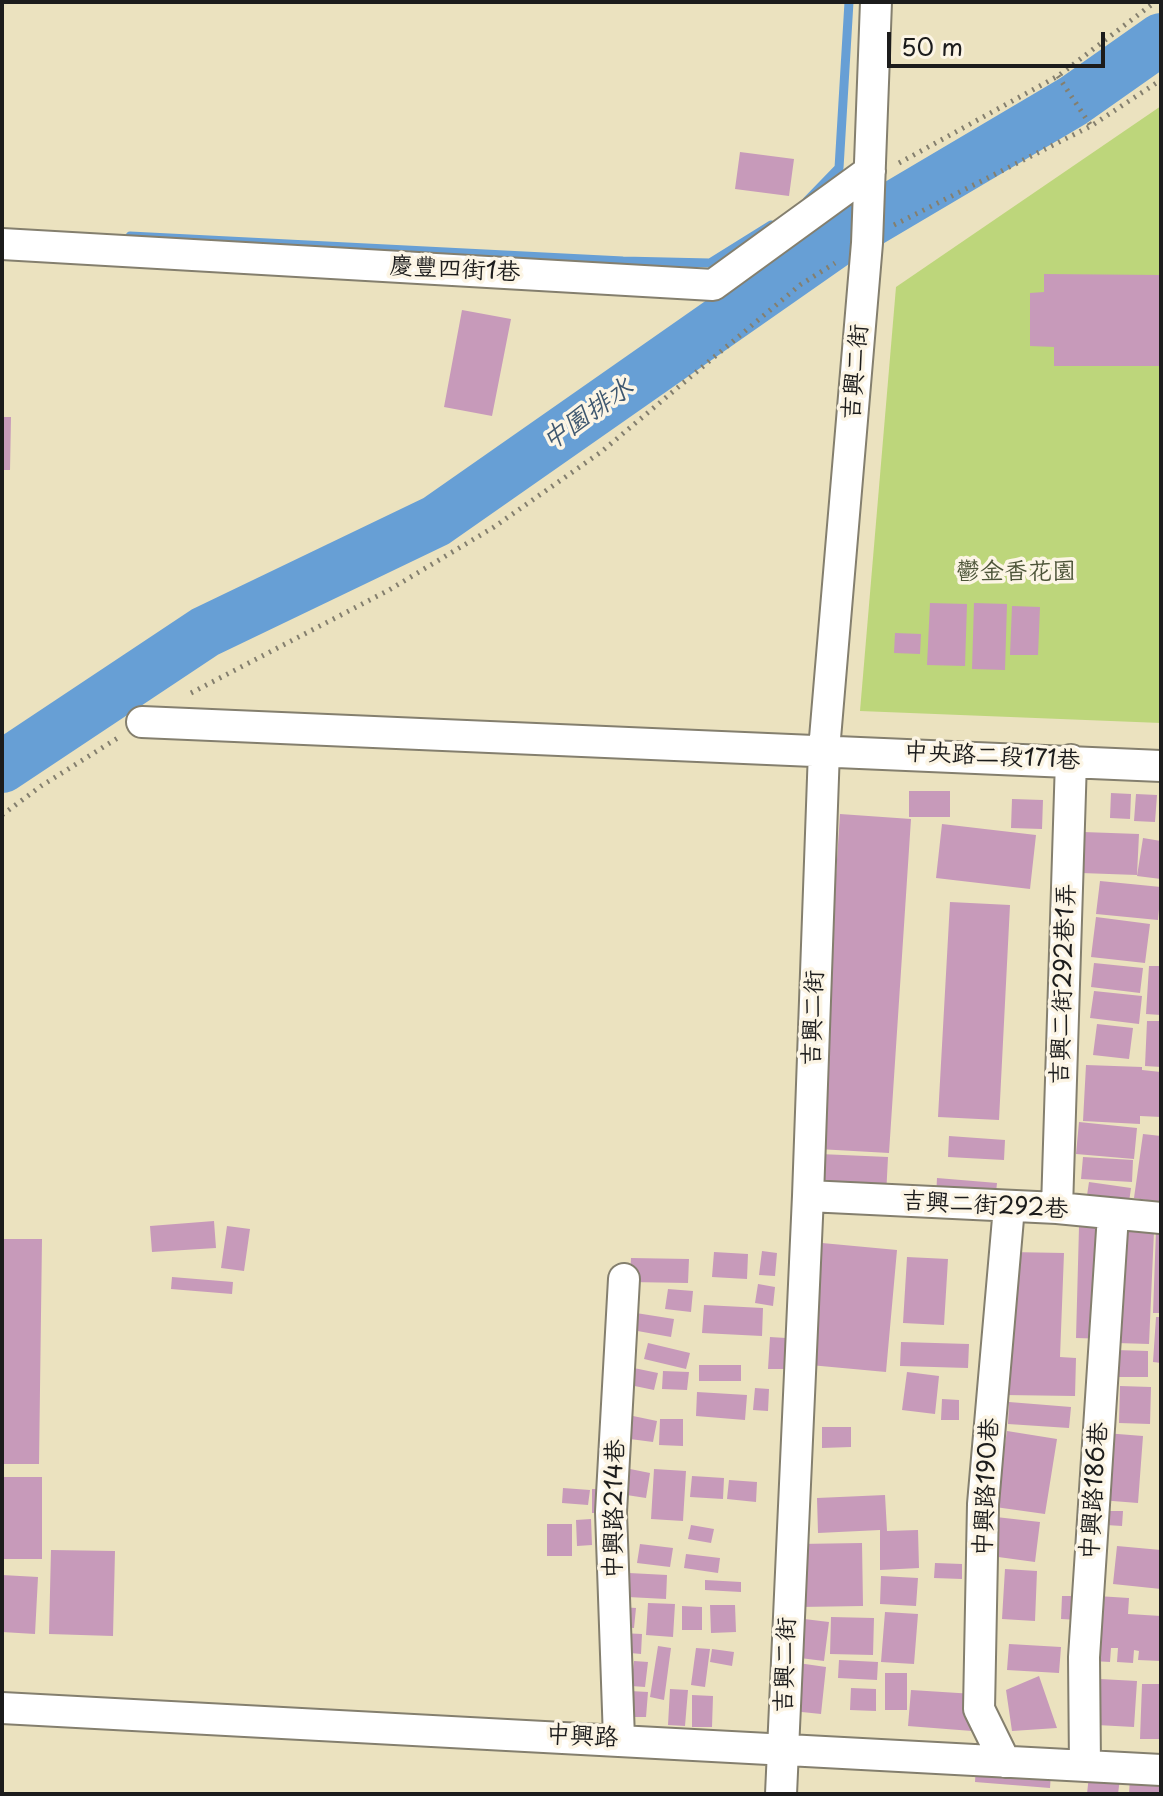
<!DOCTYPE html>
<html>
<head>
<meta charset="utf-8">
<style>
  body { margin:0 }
  #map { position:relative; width:1163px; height:1796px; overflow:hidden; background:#ebe2bf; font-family:"Playpen Sans",sans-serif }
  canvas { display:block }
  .frame { position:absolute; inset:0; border:4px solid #1c1c1c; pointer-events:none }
  .scale { position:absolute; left:887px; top:32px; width:218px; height:36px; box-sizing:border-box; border:4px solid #1c1c1c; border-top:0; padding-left:10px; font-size:24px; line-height:28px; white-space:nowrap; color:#1c1c1c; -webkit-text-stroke:6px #fcf5e5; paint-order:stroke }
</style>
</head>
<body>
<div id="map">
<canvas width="1163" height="1796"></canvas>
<div class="frame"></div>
<div class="scale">50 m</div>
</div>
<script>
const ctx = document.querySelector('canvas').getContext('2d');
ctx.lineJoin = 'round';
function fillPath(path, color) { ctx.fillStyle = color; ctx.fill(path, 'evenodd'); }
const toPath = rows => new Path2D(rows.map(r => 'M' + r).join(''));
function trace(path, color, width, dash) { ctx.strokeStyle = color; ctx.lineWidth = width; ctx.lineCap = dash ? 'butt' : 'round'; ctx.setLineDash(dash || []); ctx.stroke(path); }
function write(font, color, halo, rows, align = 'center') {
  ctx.font = font + ' "Playpen Sans","LXGW WenKai TC",sans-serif'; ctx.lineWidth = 7; ctx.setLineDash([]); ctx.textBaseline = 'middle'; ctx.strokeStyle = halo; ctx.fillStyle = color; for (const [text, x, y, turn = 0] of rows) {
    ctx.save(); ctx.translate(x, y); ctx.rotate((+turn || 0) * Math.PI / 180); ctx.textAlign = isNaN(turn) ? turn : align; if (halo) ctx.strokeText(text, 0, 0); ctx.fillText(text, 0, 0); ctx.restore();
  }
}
fillPath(toPath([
  [1161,106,1161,723,860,711,896,287]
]), '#bdd67b');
trace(toPath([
  [807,201,839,168,849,2],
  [130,236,623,261,710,263,771,225]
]), '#679fd5', 9);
trace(toPath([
  [2,767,205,632,436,521,838,240,1073,101,1161,39]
]), '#679fd5', 52);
fillPath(toPath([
  [740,152,794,159,789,196,735,189],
  [1044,274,1161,275,1161,366,1054,366,1054,347,1030,346,1030,293,1044,292],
  [462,310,511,319,492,416,444,407],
  [2,417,11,417,10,470,2,470],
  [930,603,967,604,965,666,927,665],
  [974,603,1007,604,1005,670,972,669],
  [1012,606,1040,607,1038,655,1010,655],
  [895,633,921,634,920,654,894,653],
  [909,791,950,791,950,817,909,817],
  [1111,793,1131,794,1130,819,1110,818],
  [1136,794,1157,795,1155,822,1134,821],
  [1012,799,1043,800,1042,829,1011,828],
  [840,814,911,819,889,1153,818,1149],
  [942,824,1036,835,1030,889,936,878],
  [1083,832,1139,834,1137,875,1081,873],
  [1143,838,1161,841,1161,879,1137,876],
  [1100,881,1161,887,1158,920,1096,914],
  [950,902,1010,905,999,1120,938,1117],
  [1096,917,1150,924,1145,963,1091,957],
  [1094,963,1143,968,1140,993,1091,987],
  [1149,966,1161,966,1161,1015,1146,1014],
  [1094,991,1142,996,1139,1024,1090,1018],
  [1147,1021,1161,1021,1161,1067,1145,1066],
  [1097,1024,1133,1028,1129,1059,1093,1055],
  [1086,1065,1142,1067,1142,1070,1161,1072,1161,1117,1140,1116,1140,1124,1083,1121],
  [1079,1122,1137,1128,1134,1159,1076,1154],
  [1143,1134,1161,1136,1160,1202,1134,1198],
  [949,1136,1005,1140,1004,1160,948,1157],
  [820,1154,888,1157,886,1196,818,1194],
  [1083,1157,1133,1160,1132,1182,1081,1179],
  [937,1178,997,1183,995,1202,936,1197],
  [1089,1182,1131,1188,1128,1209,1086,1202],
  [214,1221,216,1248,152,1252,150,1226],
  [227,1226,250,1229,244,1271,221,1268],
  [1079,1227,1112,1228,1108,1339,1076,1338],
  [1122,1230,1154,1231,1149,1344,1117,1343],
  [1156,1230,1161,1230,1161,1313,1153,1313],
  [2,1239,42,1239,39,1464,2,1464],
  [822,1243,897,1250,886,1372,810,1365],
  [762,1251,777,1253,775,1276,759,1275],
  [714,1252,748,1254,747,1279,712,1277],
  [1010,1252,1064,1253,1060,1357,1076,1358,1075,1396,1005,1395],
  [907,1257,948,1259,944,1325,903,1323],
  [631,1258,689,1259,688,1283,630,1282],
  [172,1277,233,1282,232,1294,171,1289],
  [758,1284,775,1287,773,1306,755,1303],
  [668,1289,693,1291,691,1312,665,1309],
  [704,1305,763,1308,762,1336,702,1333],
  [636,1313,674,1319,671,1337,632,1330],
  [1156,1317,1161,1317,1161,1363,1153,1362],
  [770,1337,786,1338,785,1369,768,1369],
  [901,1342,969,1344,968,1368,900,1366],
  [648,1343,690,1353,686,1369,644,1359],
  [1115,1350,1148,1351,1148,1377,1114,1377],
  [699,1365,741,1365,741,1381,699,1381],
  [629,1367,658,1373,654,1390,625,1384],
  [663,1371,689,1372,687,1390,662,1389],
  [907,1372,939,1376,935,1414,902,1410],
  [1120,1386,1151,1387,1150,1424,1119,1423],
  [755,1388,769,1389,768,1411,753,1410],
  [697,1392,747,1395,745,1420,696,1416],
  [942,1399,959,1400,959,1420,941,1420],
  [1009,1402,1071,1407,1069,1428,1008,1424],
  [633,1416,657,1421,653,1442,630,1439],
  [660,1419,683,1419,683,1446,659,1445],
  [822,1427,851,1427,851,1447,822,1448],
  [1007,1431,1057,1439,1045,1514,995,1507],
  [1105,1433,1143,1436,1138,1503,1100,1500],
  [625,1468,650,1473,646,1498,620,1494],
  [654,1469,686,1471,683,1521,651,1519],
  [692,1476,724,1478,723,1499,690,1497],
  [2,1477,42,1477,42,1559,2,1559],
  [729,1480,757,1482,756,1502,727,1499],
  [563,1488,590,1490,588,1505,562,1503],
  [592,1489,601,1489,601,1513,592,1513],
  [885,1495,887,1531,918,1530,919,1568,880,1570,880,1530,818,1533,817,1498],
  [1107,1511,1123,1511,1122,1526,1106,1525],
  [996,1517,1040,1522,1035,1562,991,1556],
  [591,1519,592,1545,577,1546,576,1520],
  [547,1524,572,1524,572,1556,547,1556],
  [691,1525,714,1529,711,1543,688,1539],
  [862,1543,863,1606,799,1607,798,1544],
  [640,1544,673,1548,670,1567,637,1563],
  [1117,1546,1161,1550,1161,1589,1113,1584],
  [51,1550,115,1551,113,1636,49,1634],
  [686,1554,720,1558,718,1573,684,1568],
  [935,1563,962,1564,962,1579,934,1578],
  [1005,1569,1037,1571,1035,1621,1002,1619],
  [629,1573,667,1575,666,1599,628,1597],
  [2,1575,38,1577,35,1634,2,1632],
  [881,1576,918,1578,916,1606,880,1604],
  [705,1580,741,1582,741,1592,705,1590],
  [1062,1596,1080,1596,1079,1620,1061,1619],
  [1097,1596,1129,1598,1128,1614,1161,1616,1161,1661,1138,1660,1139,1651,1134,1650,1133,1663,1117,1662,1118,1648,1111,1648,1110,1662,1093,1661],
  [648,1603,675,1604,673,1637,646,1635],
  [710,1605,735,1605,736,1632,711,1633],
  [682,1606,702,1607,702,1630,682,1630],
  [621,1607,636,1608,634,1628,619,1627],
  [885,1612,918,1614,914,1664,881,1662],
  [831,1617,874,1618,873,1655,830,1654],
  [796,1618,829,1622,824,1661,792,1657],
  [621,1633,642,1634,641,1654,620,1652],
  [1009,1644,1061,1647,1059,1673,1007,1670],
  [658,1646,671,1648,664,1700,650,1697],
  [696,1648,710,1649,705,1687,691,1685],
  [712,1649,734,1652,732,1666,710,1662],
  [839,1660,878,1662,877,1680,838,1678],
  [634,1661,648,1662,645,1687,631,1686],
  [798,1663,826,1667,821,1714,792,1711],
  [885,1673,907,1673,907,1710,885,1710],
  [1039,1676,1057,1728,1012,1731,1006,1690],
  [1100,1679,1137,1681,1134,1727,1097,1725],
  [1142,1684,1161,1684,1161,1739,1140,1739],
  [851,1688,876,1689,876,1711,850,1710],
  [670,1689,688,1690,685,1726,668,1725],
  [911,1690,974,1694,972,1731,908,1726],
  [630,1691,648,1692,646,1717,629,1717],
  [692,1695,713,1696,712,1727,692,1727],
  [976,1766,1051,1772,1050,1788,975,1782],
  [1089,1775,1120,1778,1118,1794,1087,1794],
  [1130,1778,1161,1780,1161,1794,1129,1794]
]), '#c79aba');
const minor = toPath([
  [2,244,713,285,870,171],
  [142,722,1161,766],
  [808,1196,1057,1208,1161,1218],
  [1057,1208,1071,760],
  [2,1708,1161,1770],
  [619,1739,611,1512,624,1279],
  [1005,1762,979,1709,983,1504,1009,1207],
  [1085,1766,1084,1657,1113,1215],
  [781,1794,808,1196,824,750,867,243,876,2]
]);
trace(minor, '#847f6e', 34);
trace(toPath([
  [1058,76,1091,126],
  [899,163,1058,76,1155,2],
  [894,225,1091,126,1161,80],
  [191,693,389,590,494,527,601,452,800,285,835,263],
  [2,815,41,786,121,736]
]), '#847f6e', 5, [2, 6]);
trace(minor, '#fff', 30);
write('24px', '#1c1c1c', '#fcf5e5', [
  ["慶豐四街1巷",455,270,3],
  ["吉興二街",856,372,-85],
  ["中央路二段171巷",992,757,3],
  ["吉興二街292巷1弄",1064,984,-88],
  ["吉興二街",814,1018,-88],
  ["吉興二街292巷",985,1206,3],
  ["中興路190巷",987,1487,-87],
  ["中興路186巷",1095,1491,-86],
  ["中興路214巷",615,1509,-89],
  ["吉興二街",786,1665,-88],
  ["中興路",582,1737,3]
]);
write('24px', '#4c5438', '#fcf5e5', [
  ["鬱金香花園",1016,572]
]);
write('italic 26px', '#3e576f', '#fcf5e5', [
  ["中園排水",588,415,-35]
]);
</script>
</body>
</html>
